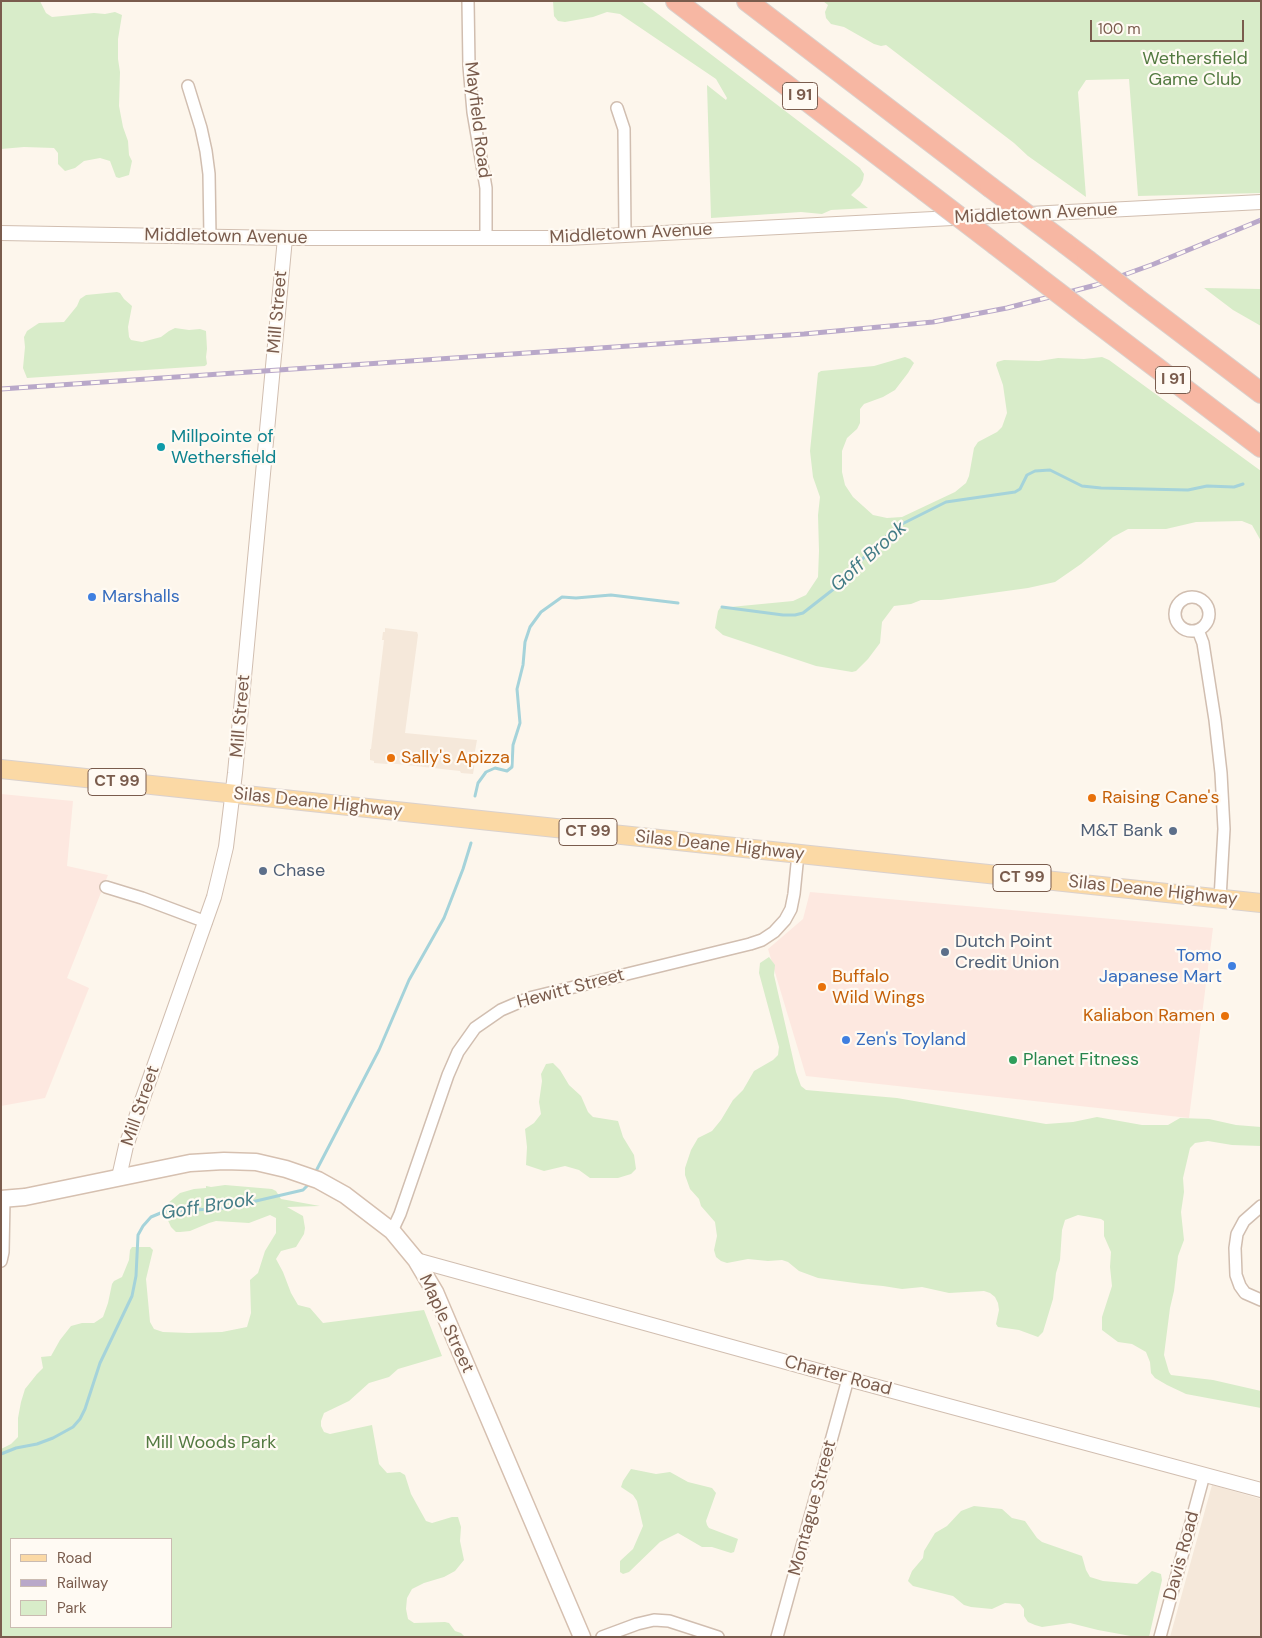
<!DOCTYPE html>
<html>
<head>
<meta charset="utf-8">
<style>
  body { margin:0 }
  #map { position:relative; width:1262px; height:1638px; overflow:hidden; background:#fdf6ec; font-family:"DM Sans",sans-serif }
  canvas { display:block }
  .frame { position:absolute; inset:0; border:2px solid #7a5c4d; pointer-events:none }
  .legend { position:absolute; left:10px; top:1538px; width:162px; height:90px; box-sizing:border-box; background:#fffaf3; border:1px solid #cabbb1; margin:0; padding:6px 9px; list-style:none; font-size:15px; color:#7a5c4d }
  .legend li { display:flex; align-items:center; gap:10px; height:25px }
  .legend b { width:25px; border:1px solid #cabbb1 }
  .scale { position:absolute; left:1090px; top:20px; width:154px; height:22px; box-sizing:border-box; border:2px solid #7a5c4d; border-top:0; padding-left:6px; font-size:15px; line-height:18px; white-space:nowrap; color:#7a5c4d; -webkit-text-stroke:4px #fffaf3; paint-order:stroke }
</style>
</head>
<body>
<div id="map">
<canvas width="1262" height="1638"></canvas>
<div class="frame"></div>
<ul class="legend">
<li><b style="height:6px;background:#fbd9a5"></b>Road</li>
<li><b style="height:6px;background:#b9a8c9"></b>Railway</li>
<li><b style="height:14px;background:#d8ecc9"></b>Park</li>
</ul>
<div class="scale">100 m</div>
</div>
<script>
const ctx = document.querySelector('canvas').getContext('2d');
ctx.lineJoin = 'round';
function fillPath(path, color) { ctx.fillStyle = color; ctx.fill(path, 'evenodd'); }
const toPath = rows => new Path2D(rows.map(r => 'M' + r).join(''));
function trace(path, color, width, dash) { ctx.strokeStyle = color; ctx.lineWidth = width; ctx.lineCap = dash ? 'butt' : 'round'; ctx.setLineDash(dash || []); ctx.stroke(path); }
function write(font, color, halo, rows, align = 'center') {
  ctx.font = font + ' "DM Sans",sans-serif'; ctx.lineWidth = 4.5; ctx.setLineDash([]); ctx.textBaseline = 'middle'; ctx.strokeStyle = halo; ctx.fillStyle = color; for (const [text, x, y, turn = 0] of rows) {
    ctx.save(); ctx.translate(x, y); ctx.rotate((+turn || 0) * Math.PI / 180); ctx.textAlign = isNaN(turn) ? turn : align; if (halo) ctx.strokeText(text, 0, 0); ctx.fillText(text, 0, 0); ctx.restore();
  }
}
fillPath(toPath([
  [385,628,417,632,418,635,405,733,477,740,473,762,475,762,473,774,461,773,460,771,388,763,387,764,374,763,374,761,370,760,370,749,371,749,384,640,382,640,383,632,385,632],
  [1212,1485,1261,1499,1261,1637,1170,1637]
]), '#f5e8da');
fillPath(toPath([
  [1,794,73,801,67,866,108,875,67,978,89,988,45,1098,1,1106],
  [810,892,1213,928,1189,1118,806,1076,768,949,803,919]
]), '#fde8e0');
fillPath(toPath([
  [1,1,40,1,46,13,52,17,94,13,105,14,115,12,122,15,118,39,118,59,120,72,119,106,123,127,128,141,129,155,132,161,129,175,119,178,116,177,110,161,100,158,84,161,75,168,65,171,58,164,58,153,54,148,24,147,1,149],
  [553,1,641,1,860,168,864,174,863,180,860,186,851,195,868,208,831,210,822,214,801,212,711,218,707,85,726,100,727,98,716,79,620,14,607,12,593,17,565,22,558,21,554,16],
  [823,1,1261,1,1261,193,1138,196,1129,79,1086,80,1078,92,1086,197,1028,156,1014,143,886,45,881,46,874,44,844,27,831,24,826,18,825,12,828,5],
  [1204,288,1261,289,1261,326,1233,310],
  [117,292,120,293,124,299,132,306,128,327,129,337,131,340,142,342,161,337,169,331,175,328,189,330,200,329,206,331,207,349,206,357,207,364,205,366,27,378,23,368,25,347,24,337,27,331,39,323,64,322,77,306,80,299,86,295],
  [905,357,910,359,914,363,908,373,895,390,883,397,864,404,860,409,860,423,857,429,847,438,842,451,842,472,845,485,853,497,873,515,887,518,902,517,955,492,966,483,969,476,974,448,978,442,997,432,1002,427,1007,413,1003,385,996,365,997,362,1004,360,1039,361,1058,358,1084,359,1102,357,1109,360,1261,471,1261,541,1252,525,1242,521,1196,522,1166,529,1128,529,1113,537,1081,564,1055,582,1028,588,941,600,921,600,911,604,894,606,882,622,880,643,868,659,856,671,852,672,816,666,723,635,715,628,718,611,720,608,793,601,806,595,818,577,819,551,818,515,820,497,813,477,810,451,818,373,821,371,874,366],
  [769,957,775,965,774,975,796,1072,801,1086,806,1090,897,1098,1046,1124,1073,1122,1097,1117,1142,1125,1168,1125,1180,1118,1209,1119,1236,1125,1261,1127,1261,1146,1232,1145,1208,1141,1195,1143,1190,1148,1183,1178,1184,1192,1181,1212,1184,1240,1178,1256,1174,1291,1170,1308,1164,1355,1169,1372,1171,1375,1213,1380,1261,1391,1261,1408,1186,1394,1167,1385,1155,1378,1151,1373,1150,1362,1146,1352,1132,1344,1118,1342,1102,1330,1102,1317,1112,1286,1110,1267,1111,1252,1104,1236,1104,1221,1101,1219,1078,1215,1065,1220,1062,1230,1060,1260,1056,1273,1053,1299,1043,1332,1038,1337,1019,1330,998,1327,996,1324,999,1310,998,1303,995,1297,990,1293,984,1291,949,1293,922,1287,902,1289,883,1286,862,1284,818,1278,799,1271,788,1262,782,1260,768,1261,748,1259,727,1263,721,1261,716,1257,714,1250,717,1236,715,1222,701,1206,699,1199,690,1189,685,1175,685,1168,691,1150,698,1138,712,1131,721,1120,733,1100,743,1090,754,1071,773,1060,778,1055,779,1047,759,973,760,963],
  [553,1063,560,1070,569,1085,581,1096,588,1112,593,1117,618,1121,623,1137,634,1155,636,1169,631,1174,618,1178,590,1178,579,1170,565,1166,544,1171,526,1165,527,1147,525,1129,534,1123,541,1114,539,1102,542,1081,541,1074,546,1064],
  [225,1185,272,1189,276,1191,281,1199,320,1206,287,1207,303,1216,305,1228,304,1234,296,1247,281,1251,276,1259,283,1272,291,1293,298,1305,310,1308,323,1323,424,1310,442,1356,398,1369,389,1377,369,1383,349,1401,324,1413,321,1421,321,1426,324,1432,330,1434,372,1425,379,1464,387,1473,400,1472,405,1475,411,1494,426,1521,432,1523,452,1517,458,1517,461,1527,460,1541,464,1560,455,1571,444,1577,424,1583,412,1589,407,1598,406,1609,408,1619,414,1623,445,1622,449,1623,455,1631,461,1633,465,1637,1,1637,1,1449,11,1444,18,1437,18,1418,21,1402,25,1389,37,1374,43,1368,41,1357,51,1356,60,1340,71,1326,82,1323,94,1323,103,1317,108,1303,112,1284,114,1281,122,1277,129,1260,130,1250,132,1247,150,1247,153,1250,146,1279,150,1322,154,1329,163,1332,189,1333,222,1332,247,1327,251,1313,250,1280,258,1273,265,1251,276,1233,276,1218,270,1215,249,1223,216,1221,209,1223,190,1231,180,1232,176,1232,171,1227,165,1214,167,1204,180,1193,194,1189,206,1188,206,1186,211,1187],
  [11,1539,171,1539,171,1627,11,1627],
  [631,1469,656,1474,670,1472,688,1482,712,1488,716,1493,706,1521,707,1525,709,1528,738,1539,734,1552,731,1553,712,1547,702,1547,678,1533,660,1542,629,1572,623,1574,620,1572,620,1561,633,1549,643,1526,637,1501,633,1495,621,1487,623,1481],
  [974,1506,1002,1509,1012,1518,1025,1521,1037,1538,1042,1542,1082,1556,1086,1570,1090,1577,1103,1581,1137,1584,1152,1571,1161,1574,1162,1580,1149,1637,1136,1637,1098,1630,1070,1623,1042,1627,1035,1625,1028,1622,1024,1616,1024,1609,1020,1604,1005,1603,992,1609,971,1607,964,1605,953,1596,913,1586,908,1581,912,1571,923,1558,924,1551,935,1533,947,1526,961,1511]
]), '#d8ecc9');
trace(toPath([
  [722,607,783,615,795,615,803,613,835,588,873,548,900,525,946,502,1015,492,1020,489,1027,475,1035,471,1050,470,1082,486,1101,488,1188,490,1207,486,1234,487,1243,484],
  [475,796,478,783,486,772,495,768,507,771,512,767,513,745,520,723,517,689,523,665,525,642,530,627,541,612,562,597,576,598,611,595,678,603],
  [315,1173,379,1050,409,980,444,918,463,869,471,843],
  [1,1454,16,1448,37,1444,53,1438,73,1427,80,1419,85,1409,100,1363,132,1296,136,1276,138,1235,143,1226,151,1217,163,1212,226,1208,303,1190,310,1183]
]), '#a5d3da', 3);
const minor = toPath([
  [468,1,469,66,473,112,486,188,486,238],
  [188,86,201,128,206,151,209,174,210,237],
  [617,108,624,129,625,235],
  '1175 614a17 17 0 1 1 34 0a17 17 0 1 1-34 0Z',
  [1198,630,1203,643,1215,720,1221,773,1224,829,1220,899],
  [106,887,142,898,206,922],
  [1261,1206,1244,1221,1237,1234,1235,1248,1236,1275,1240,1286,1245,1293,1261,1300],
  [392,1231,400,1214,448,1075,458,1052,475,1028,501,1010,529,998,750,944,762,940,774,932,785,920,791,909,794,894,798,854],
  [1,1261,3,1252,4,1199],
  [602,1637,637,1624,654,1620,669,1621,718,1637],
  [777,1637,848,1379],
  [1160,1637,1204,1475]
]);
const tertiary = toPath([
  [1,233,285,238,567,238,1261,202],
  [119,1177,126,1146,214,897,226,847,235,773,285,238],
  [416,1260,848,1379,1261,1490]
]);
const secondary = toPath([
  [1,1199,25,1197,190,1163,224,1161,256,1162,286,1169,318,1180,345,1195,392,1231,416,1260,435,1292,582,1637]
]);
const primary = toPath([
  [1,769,1261,903]
]);
const motorway = toPath([
  [676,1,924,190],
  [747,1,990,187],
  [1066,244,1087,260],
  [996,245,1035,275],
  [1136,298,1261,393],
  [1086,314,1261,447]
]);
trace(minor, '#d1beb0', 14);
trace(tertiary, '#d1beb0', 16);
trace(secondary, '#d6c0b0', 19);
trace(primary, '#dad1cd', 20);
trace(motorway, '#dad1cd', 22);
trace(minor, '#fff', 11);
trace(tertiary, '#fff', 14);
trace(secondary, '#fff', 16);
trace(primary, '#fbd9a5', 18);
trace(motorway, '#f7b7a3', 20);
const rail = toPath([
  [1,389,804,334,933,322,1007,308,1096,285,1154,264,1261,220]
]);
trace(rail, '#b9a8c9', 5);
trace(rail, '#fffaf3', 3, [9]);
const motorwayBridge = toPath([
  [990,187,1066,244],
  [924,190,996,245],
  [1087,260,1136,298],
  [1035,275,1086,314]
]);
trace(motorwayBridge, '#dad1cd', 22, []);
trace(motorwayBridge, '#f7b7a3', 20);
for (const [x, y, r, color] of [
  [161,447,5,"#0f9aa8"],
  [92,597,5,"#3f7fe0"],
  [391,758,5,"#e8710a"],
  [1092,798,5,"#e8710a"],
  [1173,831,5,"#5c6f8a"],
  [263,871,5,"#5c6f8a"],
  [945,952,5,"#5c6f8a"],
  [1232,966,5,"#3f7fe0"],
  [822,987,5,"#e8710a"],
  [1225,1016,5,"#e8710a"],
  [846,1040,5,"#3f7fe0"],
  [1013,1060,5,"#2e9e5b"]
]) { const dot = new Path2D(); dot.arc(x, y, r, 0, 2 * Math.PI); ctx.fillStyle = color; ctx.fill(dot); trace(dot, '#fffaf3', 2); }
for (const [x, y, w] of [
  [800,96,35],
  [1173,380,35],
  [117,782,58],
  [588,832,58],
  [1022,878,58]
]) { const box = new Path2D(); box.roundRect(x - w / 2, y - 13.5, w, 27, 4); ctx.fillStyle = '#fffaf3'; ctx.fill(box); trace(box, '#7a5c4d', 1); }
write('bold 16px', '#7a5c4d', null, [
  ["I 91",800,96],
  ["I 91",1173,380],
  ["CT 99",117,782],
  ["CT 99",588,832],
  ["CT 99",1022,878]
]);
write('18px', '#537a41', '#fffaf3', [
  ["Wethersfield",1195,59],
  ["Game Club",1195,80],
  ["Mill Woods Park",211,1443]
]);
write('18px', '#7a5c4d', '#fffaf3', [
  ["Mayfield Road",477,120,83],
  ["Middletown Avenue",1036,214,-3],
  ["Middletown Avenue",631,234,-3],
  ["Middletown Avenue",226,237,1],
  ["Mill Street",278,312,-85],
  ["Mill Street",241,716,-85],
  ["Silas Deane Highway",318,803,6],
  ["Silas Deane Highway",720,846,6],
  ["Silas Deane Highway",1153,891,6],
  ["Hewitt Street",571,989,-15],
  ["Mill Street",141,1106,-71],
  ["Maple Street",446,1324,65],
  ["Charter Road",838,1376,15],
  ["Montague Street",813,1508,-75],
  ["Davis Road",1182,1556,-75]
]);
write('18px', '#0d838f', '#fffaf3', [
  ["Millpointe of",171,437],
  ["Wethersfield",171,458]
], 'left');
write('18px', '#366cbe', '#fffaf3', [
  ["Marshalls",102,597],
  ["Tomo",1222,956,"right"],
  ["Japanese Mart",1222,977,"right"],
  ["Zen's Toyland",856,1040]
], 'left');
write('18px', '#c56008', '#fffaf3', [
  ["Sally's Apizza",401,758],
  ["Raising Cane's",1102,798],
  ["Buffalo",832,977],
  ["Wild Wings",832,998],
  ["Kaliabon Ramen",1215,1016,"right"]
], 'left');
write('18px', '#4e5e75', '#fffaf3', [
  ["M&T Bank",1163,831,"right"],
  ["Chase",273,871],
  ["Dutch Point",955,942],
  ["Credit Union",955,963]
], 'left');
write('18px', '#27864d', '#fffaf3', [
  ["Planet Fitness",1023,1060]
], 'left');
write('italic 19px', '#437c86', '#fffaf3', [
  ["Goff Brook",869,557,-42],
  ["Goff Brook",208,1207,-9]
]);
</script>
</body>
</html>
